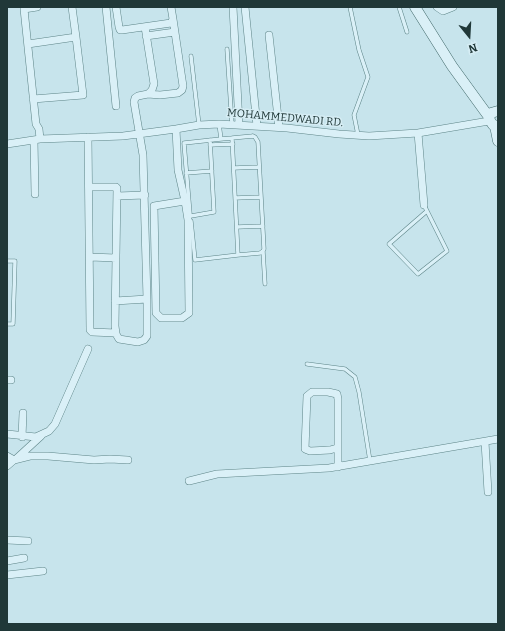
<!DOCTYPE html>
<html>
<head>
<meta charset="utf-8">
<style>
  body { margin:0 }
  #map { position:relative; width:505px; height:631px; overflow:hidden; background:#c7e4ec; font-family:Bitter,serif }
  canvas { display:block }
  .frame { position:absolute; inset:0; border:8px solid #203838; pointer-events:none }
  .north { position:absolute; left:449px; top:16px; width:40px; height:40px; -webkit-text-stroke:3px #d6edf4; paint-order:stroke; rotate:162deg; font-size:11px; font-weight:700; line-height:16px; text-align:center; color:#203838 }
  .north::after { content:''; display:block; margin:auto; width:14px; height:18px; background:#203838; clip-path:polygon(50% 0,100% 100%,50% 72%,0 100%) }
</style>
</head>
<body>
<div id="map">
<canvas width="505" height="631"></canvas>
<div class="frame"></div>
<div class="north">N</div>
</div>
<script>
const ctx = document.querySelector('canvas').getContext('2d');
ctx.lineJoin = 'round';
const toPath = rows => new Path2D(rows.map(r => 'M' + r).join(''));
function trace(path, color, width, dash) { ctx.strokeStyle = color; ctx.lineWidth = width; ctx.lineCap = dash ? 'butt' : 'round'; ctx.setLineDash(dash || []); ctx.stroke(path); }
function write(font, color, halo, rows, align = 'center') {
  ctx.font = font + ' Bitter,serif'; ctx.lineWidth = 3; ctx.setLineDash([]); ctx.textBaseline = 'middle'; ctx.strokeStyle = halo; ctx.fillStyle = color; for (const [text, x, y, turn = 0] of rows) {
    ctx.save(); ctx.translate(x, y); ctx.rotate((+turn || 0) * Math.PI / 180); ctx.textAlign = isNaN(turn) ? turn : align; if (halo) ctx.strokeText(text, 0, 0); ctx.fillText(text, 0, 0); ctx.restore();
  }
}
const lane = toPath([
  [350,7,359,50,368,77,354,115,358,135],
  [399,7,407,32],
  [227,49,232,124],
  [191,56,199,125],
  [219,124,221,139,232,138],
  [253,136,255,137,258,142,264,249,263,251,260,253,238,255,232,138,253,136],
  [210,145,233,144],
  [234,168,259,167],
  [186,173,212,171],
  [235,198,261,197],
  [424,205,447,251,418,274,389,244,427,211],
  [190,214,184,143,221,139],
  [191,216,214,212,210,140],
  [191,221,195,260,238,255],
  [237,227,263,226],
  [263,251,265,284],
  [7,261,15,261,13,324,7,324],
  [307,364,345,369,355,377,359,392,370,461]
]);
const street = toPath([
  [37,7,24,9,36,124,39,129,40,139],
  [72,7,76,37],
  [106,7,116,106],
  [116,7,119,27,120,30,122,30,171,23,173,19,171,7],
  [233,7,239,124],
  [245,7,257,126],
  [437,7,443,11,453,7],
  [269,35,279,127],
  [146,36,175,32],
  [28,44,76,37,83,95,33,99],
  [148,94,160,95,178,93,182,90,183,86,173,19],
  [176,129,178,170,185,201,188,220,189,313,182,318,161,318,156,313,154,206,185,201],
  [418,133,424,205],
  [88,137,90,330,92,332,116,333],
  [34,140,35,194],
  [7,144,40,139,123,136,176,129,199,125,219,124,287,128,339,134,369,136,418,133,489,121],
  [89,187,116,187,117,188,115,326,116,334,119,339,138,342,144,340,147,336,147,299,143,155,134,102,135,98,138,96,148,94,152,90,154,84,145,27],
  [117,196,145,195],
  [90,257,116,258],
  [115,301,147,299],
  [7,380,11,380],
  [7,434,36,437,49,431,55,424,88,349],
  [22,437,23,413],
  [485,442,488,492],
  [337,448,330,450,310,451,305,449,307,396,312,392,328,392,337,394,338,399,338,467],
  [7,456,14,460],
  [16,459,41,436],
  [7,466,14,460,30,456,48,456,94,460,110,459,128,460],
  [189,481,217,474,329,468,498,439],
  [7,540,28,541],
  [7,561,24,558],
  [7,575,43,571]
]);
const secondary = toPath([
  [415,7,452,66,489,117],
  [498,111,491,113,489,119,493,125,498,126],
  [495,126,498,141]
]);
trace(lane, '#5d8487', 4.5);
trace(street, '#5d8487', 8);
trace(secondary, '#406869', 11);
trace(lane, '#daf0f7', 3.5);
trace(street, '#daf0f7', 7);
trace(secondary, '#daf0f7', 10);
write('11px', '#203838', '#d6edf4', [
  ["MOHAMMEDWADI RD.",285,118,5]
]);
</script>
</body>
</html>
